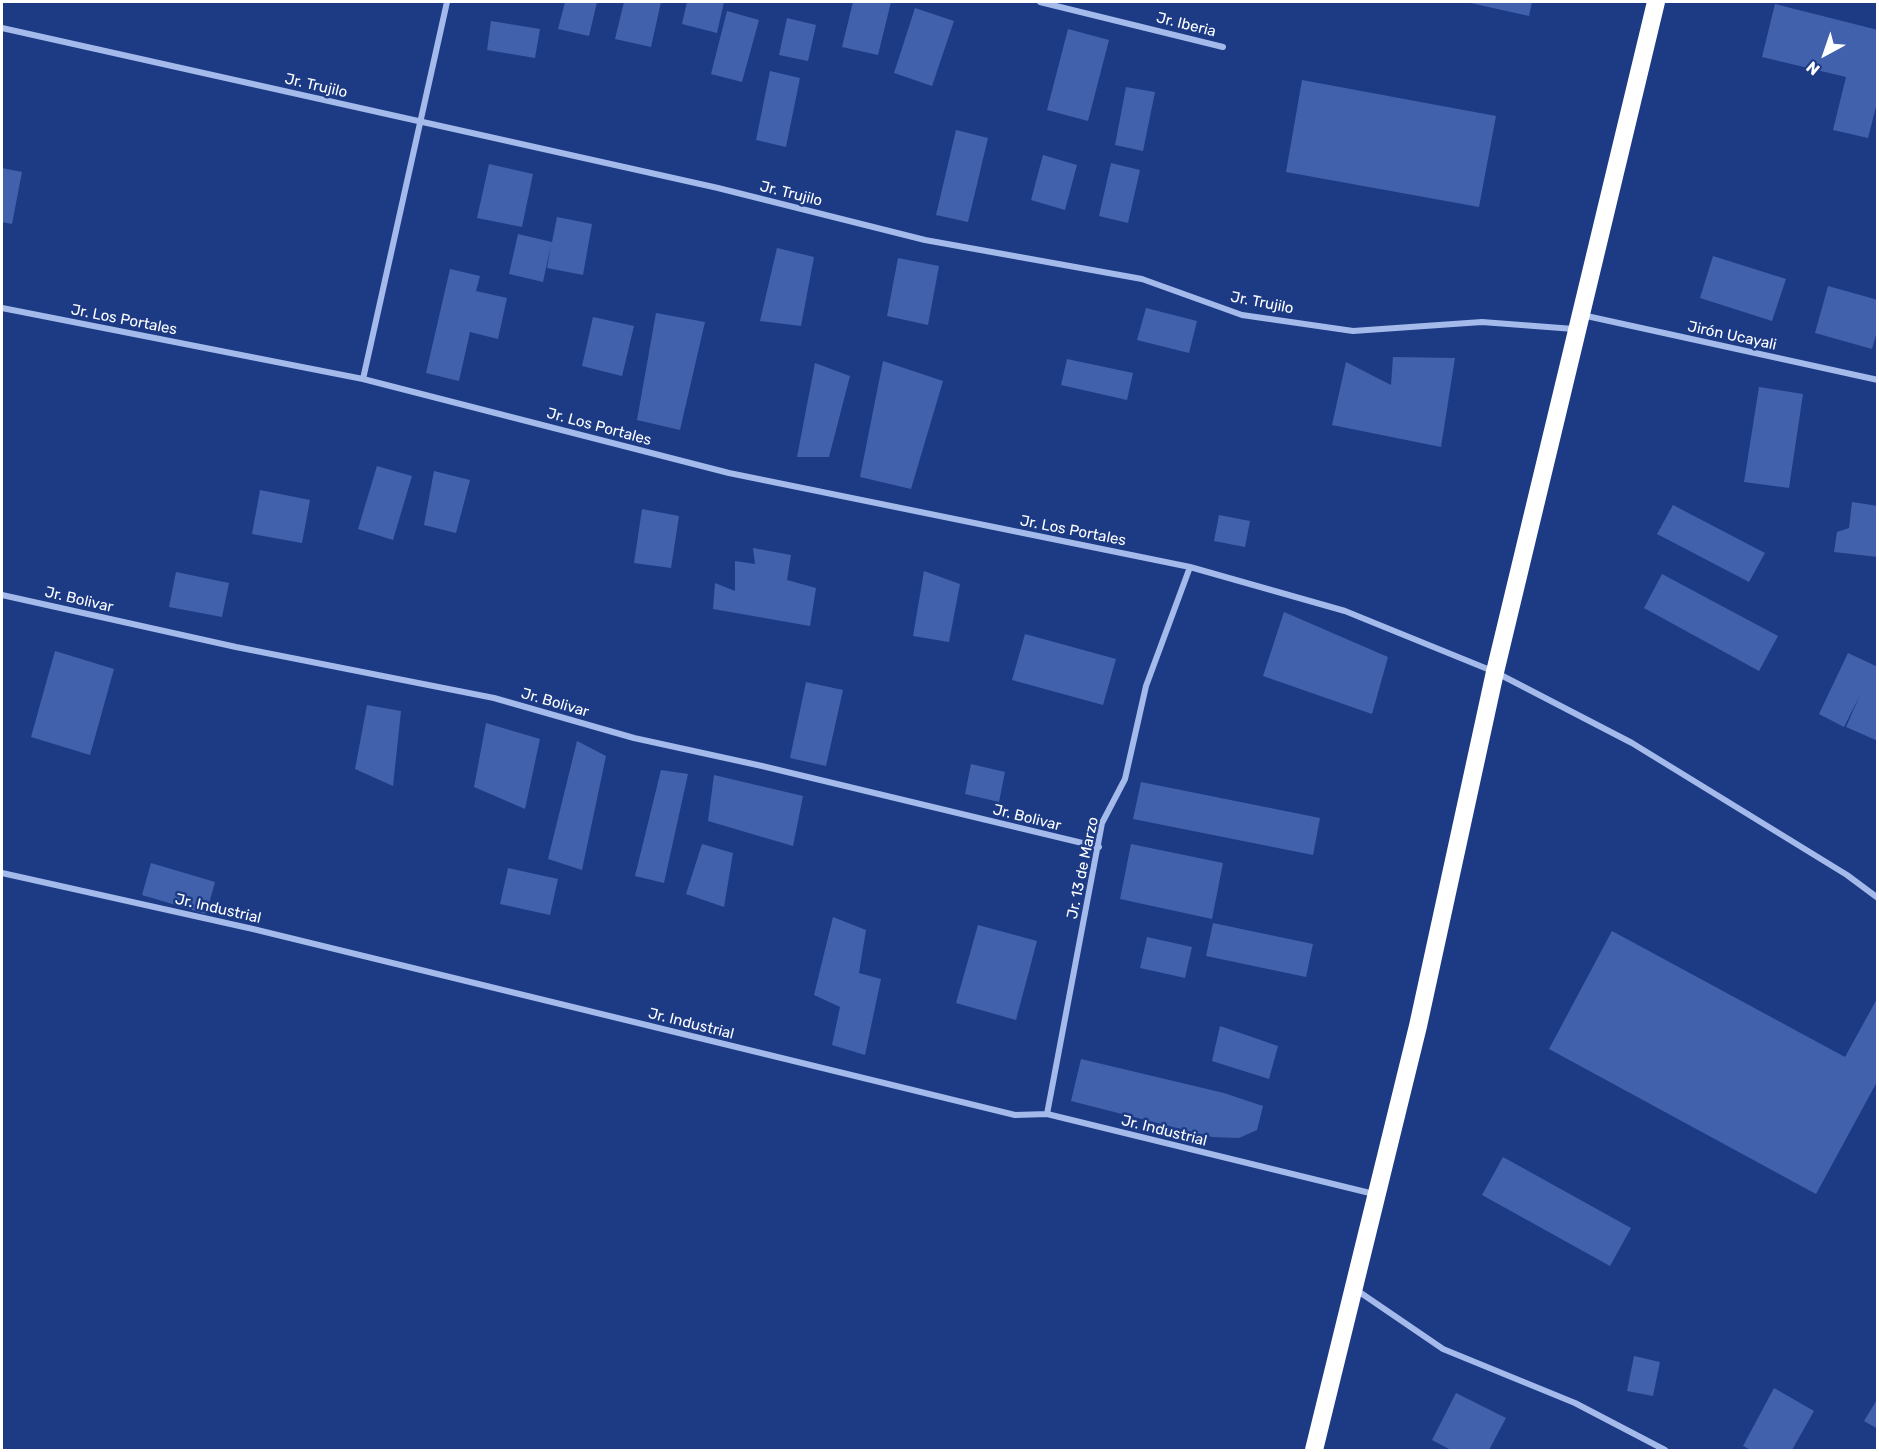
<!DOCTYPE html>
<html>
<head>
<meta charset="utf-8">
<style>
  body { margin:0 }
  #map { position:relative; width:1879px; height:1452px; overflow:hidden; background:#1d3b85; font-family:Rubik,sans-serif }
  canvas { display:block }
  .frame { position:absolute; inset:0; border:3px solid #fff; pointer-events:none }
  .north { position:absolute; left:1795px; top:24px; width:60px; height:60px; -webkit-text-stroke:4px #1d3b85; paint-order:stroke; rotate:220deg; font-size:16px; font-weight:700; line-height:24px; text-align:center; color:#fff }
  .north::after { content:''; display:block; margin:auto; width:21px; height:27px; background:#fff; clip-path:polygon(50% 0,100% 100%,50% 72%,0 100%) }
</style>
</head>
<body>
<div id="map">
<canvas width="1879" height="1452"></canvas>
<div class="frame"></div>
<div class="north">N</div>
</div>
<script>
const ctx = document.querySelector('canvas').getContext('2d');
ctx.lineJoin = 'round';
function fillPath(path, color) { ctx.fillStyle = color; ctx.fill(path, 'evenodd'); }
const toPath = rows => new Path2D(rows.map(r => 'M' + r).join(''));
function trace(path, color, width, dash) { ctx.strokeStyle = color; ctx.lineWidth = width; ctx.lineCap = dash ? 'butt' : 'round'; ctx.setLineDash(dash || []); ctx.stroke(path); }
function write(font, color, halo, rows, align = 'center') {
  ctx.font = font + ' Rubik,sans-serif'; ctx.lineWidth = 5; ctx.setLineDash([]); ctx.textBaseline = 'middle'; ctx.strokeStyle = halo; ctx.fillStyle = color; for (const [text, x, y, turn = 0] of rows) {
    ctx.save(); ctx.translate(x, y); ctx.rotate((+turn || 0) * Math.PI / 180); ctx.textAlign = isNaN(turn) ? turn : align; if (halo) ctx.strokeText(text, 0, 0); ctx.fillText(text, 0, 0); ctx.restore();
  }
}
fillPath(toPath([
  [565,2,597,2,589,36,558,29],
  [624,2,661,2,651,47,615,39],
  [687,2,724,2,717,33,682,24],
  [853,2,891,2,878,55,842,47],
  [1466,2,1532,2,1529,16],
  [1775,4,1878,30,1878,99,1868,138,1833,130,1846,77,1762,57],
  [915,8,954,21,932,86,894,73],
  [727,11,759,20,742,82,711,74],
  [787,18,816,25,808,61,779,55],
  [491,21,540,29,535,58,487,50],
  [1068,29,1109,40,1088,121,1047,110],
  [770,71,800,78,786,147,756,140],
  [1302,80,1496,116,1479,207,1286,172],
  [1126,87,1155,92,1143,151,1115,145],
  [956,130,988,138,968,222,936,215],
  [1043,155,1077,165,1065,210,1031,200],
  [1111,163,1140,170,1128,223,1099,216],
  [489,164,533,174,522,227,477,218],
  [2,168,22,172,12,224,2,222],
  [557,217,592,224,583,275,547,268,551,244,543,282,509,274,518,234,552,242],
  [777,248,814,257,801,326,760,321],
  [1713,256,1786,279,1772,321,1700,298],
  [898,258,939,266,928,325,887,316],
  [450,269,480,276,476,291,507,298,498,339,470,332,459,381,426,373],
  [1828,286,1878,300,1878,328,1872,349,1815,333],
  [1146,308,1197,321,1189,353,1137,340],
  [656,313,705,322,680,430,637,420],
  [593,317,634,326,622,376,582,366],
  [1393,357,1455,358,1441,447,1332,425,1346,362,1391,385],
  [1067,359,1133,373,1127,400,1061,385],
  [883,361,943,381,911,489,860,477],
  [815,363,850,376,829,457,797,457],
  [1759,387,1803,394,1789,488,1744,482],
  [377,466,412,476,393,540,358,529],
  [434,471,470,480,456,533,424,525],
  [260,490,310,500,302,543,252,534],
  [1852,502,1878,506,1878,557,1834,552,1837,532,1849,528],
  [1673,505,1765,553,1749,582,1657,534],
  [642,509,679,516,671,568,634,563],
  [1219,515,1250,521,1245,547,1214,541],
  [753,548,791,555,787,580,816,588,810,626,713,609,715,583,735,591,735,561,755,564],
  [924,571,960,584,949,642,913,636],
  [176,572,229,583,222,617,169,607],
  [1662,574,1778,636,1759,671,1644,608],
  [1284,612,1388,657,1372,714,1263,676],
  [1025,634,1116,659,1103,705,1012,680],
  [55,651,114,669,90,755,31,737],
  [1848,653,1878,667,1878,741,1846,727,1860,695,1844,727,1819,714],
  [806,682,843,690,826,766,790,758],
  [367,705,401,711,393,786,355,769],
  [486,723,540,739,525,809,474,787],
  [577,741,606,756,582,870,548,859],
  [971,764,1005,772,999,802,965,794],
  [661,770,688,774,664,883,635,876],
  [714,775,803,796,793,846,708,821],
  [1141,782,1320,818,1313,855,1133,819],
  [702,844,733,853,724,907,686,894],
  [1131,844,1223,863,1212,919,1120,899],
  [151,863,215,882,206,914,142,895],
  [508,868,558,879,550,915,500,904],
  [833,917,866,930,859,973,881,979,865,1055,832,1045,840,1007,814,995],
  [1213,923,1313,944,1306,977,1206,956],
  [978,925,1037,941,1016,1020,956,1003],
  [1612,931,1845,1057,1878,997,1878,1080,1816,1194,1549,1049],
  [1147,937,1192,947,1185,978,1140,968],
  [1220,1026,1278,1046,1269,1079,1212,1061],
  [1081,1059,1224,1093,1263,1106,1257,1130,1239,1138,1212,1137,1071,1101],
  [1503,1157,1631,1228,1610,1266,1482,1195],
  [1634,1356,1660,1362,1653,1396,1627,1391],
  [1774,1388,1814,1411,1792,1450,1751,1450,1743,1446],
  [1456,1393,1506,1418,1489,1450,1451,1450,1432,1440],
  [1878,1398,1878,1429,1864,1421]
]), '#4161ac');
trace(toPath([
  [1040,2,1223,47],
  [2,28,718,188,925,240,1142,279,1242,315,1353,331,1482,322,1574,329],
  [2,308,363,379,729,473,1190,567,1345,611,1495,672,1632,743,1847,875,1878,898],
  [1582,315,1878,380],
  [363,379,447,2],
  [2,595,236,647,494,698,634,738,762,766,1099,847],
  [2,873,253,929,1015,1115,1047,1114,1374,1194],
  [1047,1114,1102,823,1125,779,1146,686,1190,567],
  [1355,1289,1443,1349,1575,1403,1665,1450]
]), '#a4baeb', 6);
trace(toPath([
  [1314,1450,1418,1026,1495,672,1656,2]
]), '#fff', 18);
write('15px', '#fff', '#1d3b85', [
  ["Jr. Iberia",1186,25,14],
  ["Jr. Trujilo",316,86,13],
  ["Jr. Trujilo",791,194,14],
  ["Jr. Trujilo",1262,303,11],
  ["Jr. Los Portales",124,320,11],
  ["Jirón Ucayali",1732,336,12],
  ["Jr. Los Portales",599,427,15],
  ["Jr. Los Portales",1073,531,11],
  ["Jr. Bolivar",79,600,13],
  ["Jr. Bolivar",555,703,16],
  ["Jr. Bolivar",1027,818,14],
  ["Jr. 13 de Marzo",1083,868,-78],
  ["Jr. Industrial",218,909,13],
  ["Jr. Industrial",691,1024,14],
  ["Jr. Industrial",1164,1131,14]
]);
</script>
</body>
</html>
